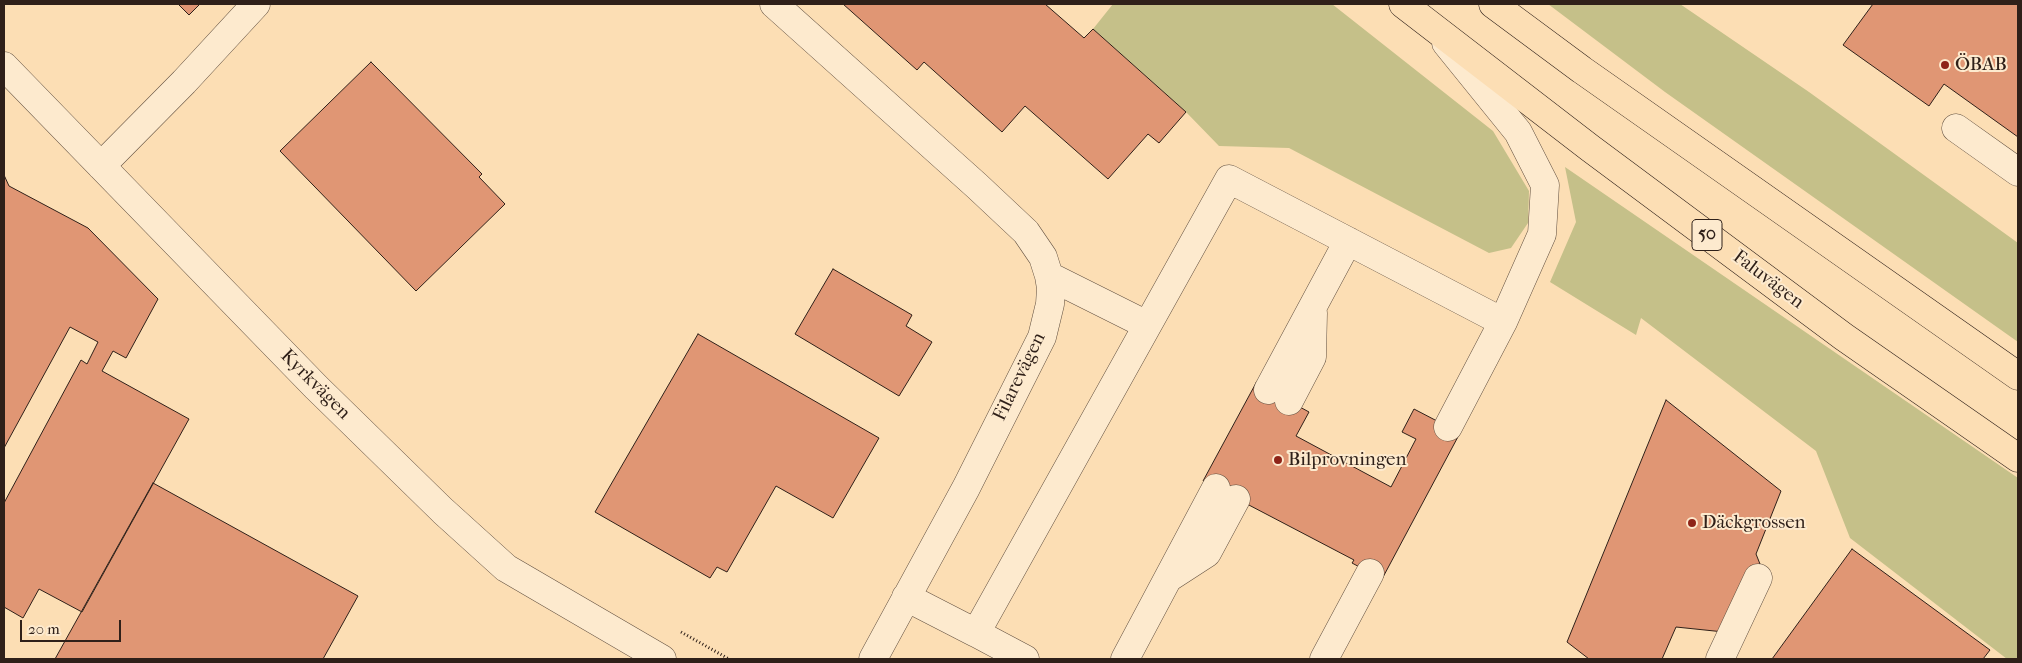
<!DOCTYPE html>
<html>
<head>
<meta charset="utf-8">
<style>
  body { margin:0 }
  #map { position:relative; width:2022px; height:663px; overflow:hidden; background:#fcdeb4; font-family:"IM FELL French Canon",serif }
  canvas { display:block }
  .frame { position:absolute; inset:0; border:5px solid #2f2019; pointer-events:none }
  .scale { position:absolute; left:20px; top:620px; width:101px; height:22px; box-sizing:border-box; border:2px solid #2f2019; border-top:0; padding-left:6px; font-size:15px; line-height:18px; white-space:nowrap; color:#2f2019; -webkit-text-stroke:4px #fdeace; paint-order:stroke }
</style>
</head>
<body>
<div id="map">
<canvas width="2022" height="663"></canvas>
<div class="frame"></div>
<div class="scale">20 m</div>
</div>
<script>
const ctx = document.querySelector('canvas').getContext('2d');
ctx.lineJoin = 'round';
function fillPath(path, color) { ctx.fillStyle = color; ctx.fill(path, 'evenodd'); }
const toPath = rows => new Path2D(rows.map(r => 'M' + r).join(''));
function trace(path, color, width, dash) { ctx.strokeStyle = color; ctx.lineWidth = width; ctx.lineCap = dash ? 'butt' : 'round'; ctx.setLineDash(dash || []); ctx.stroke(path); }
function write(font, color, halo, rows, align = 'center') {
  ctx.font = font + ' "IM FELL French Canon",serif'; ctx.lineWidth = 4; ctx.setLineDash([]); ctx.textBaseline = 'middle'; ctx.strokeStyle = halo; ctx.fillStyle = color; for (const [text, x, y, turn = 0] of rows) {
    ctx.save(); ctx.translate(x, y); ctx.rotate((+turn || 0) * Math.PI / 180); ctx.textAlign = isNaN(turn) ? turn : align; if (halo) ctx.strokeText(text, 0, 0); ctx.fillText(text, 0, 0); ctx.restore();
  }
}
fillPath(toPath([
  [1113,4,1332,4,1493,131,1529,191,1528,223,1511,248,1489,253,1289,148,1219,146,1186,112,1093,29],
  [1548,4,1680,4,1809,92,2018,243,2018,342,1665,92],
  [1565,167,2018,478,2018,659,2007,659,1850,538,1816,451,1641,318,1636,335,1550,282,1576,222]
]), '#c5c089');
const building = toPath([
  [178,4,200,4,189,15,178,4],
  [843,4,1045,4,1084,38,1093,29,1186,112,1159,143,1148,134,1108,179,1025,106,1002,132,924,62,917,70,843,4],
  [1873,4,2018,4,2018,137,1944,84,1929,106,1843,45,1873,4],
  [371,62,482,174,479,177,505,204,416,291,280,151,371,62],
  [4,175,9,186,88,228,158,299,126,358,113,351,102,371,189,419,82,612,39,589,23,618,4,607,4,503,81,360,87,364,98,342,70,327,4,448,4,175],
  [833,269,912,315,906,326,932,342,899,396,795,334,833,269],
  [698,334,879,438,833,518,776,486,727,572,717,567,710,578,595,512,698,334],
  [1256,383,1309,412,1296,436,1391,487,1416,439,1402,432,1414,409,1460,433,1382,579,1352,563,1354,560,1203,481,1256,383],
  [1666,400,1781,491,1756,554,1760,564,1750,567,1724,632,1676,627,1662,659,1589,659,1567,642,1666,400],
  [153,483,358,596,323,659,55,659,153,483],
  [1852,549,1990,650,1983,659,1772,659,1852,549]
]);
fillPath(building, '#e09674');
trace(building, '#2f2019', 1);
const minor = toPath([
  [774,4,977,186,1026,232,1043,257,1049,276,1051,288,1050,304,1042,337,966,488,873,659],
  [1446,43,1518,132,1545,185,1542,234,1503,322],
  [4,66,316,387,443,511,506,568,662,659],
  [1956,128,2018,172],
  [101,166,184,82,256,4],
  [1049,276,1147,325],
  [1268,390,1348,241],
  [1289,401,1312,357,1313,313],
  [1170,577,1207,553,1236,499],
  [906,597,976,633],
  [1025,659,976,633,1229,179,1503,322,1448,427],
  [1125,659,1216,488],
  [1324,659,1370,573],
  [1720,659,1758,578]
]);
const highway = toPath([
  [1403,4,1590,148,1844,337,2018,458],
  [1493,4,1582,70,2018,376]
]);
trace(minor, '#625040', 29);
trace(highway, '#2f2019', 29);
trace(toPath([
  [681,632,729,659]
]), '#2f2019', 3, [1, 2.5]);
trace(minor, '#fdeace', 28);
trace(highway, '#fcdeb4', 28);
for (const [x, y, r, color] of [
  [1945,65,5,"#8f2418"],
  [1278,460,5,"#8f2418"],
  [1692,523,5,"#8f2418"]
]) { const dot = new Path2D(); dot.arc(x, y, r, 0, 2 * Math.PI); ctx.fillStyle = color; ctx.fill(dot); trace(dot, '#fdeace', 2); }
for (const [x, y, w] of [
  [1707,235,30]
]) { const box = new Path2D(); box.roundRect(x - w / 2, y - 15.5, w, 31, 4); ctx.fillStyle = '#fdeace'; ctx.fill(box); trace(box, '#2f2019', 1); }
write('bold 18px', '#2f2019', null, [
  ["50",1707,235]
]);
write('19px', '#2f2019', '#fdeace', [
  ["ÖBAB",1955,65],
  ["Bilprovningen",1288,460],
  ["Däckgrossen",1702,523]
], 'left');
write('19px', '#2f2019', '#fdeace', [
  ["Faluvägen",1768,280,37],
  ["Filarevägen",1020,377,-64],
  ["Kyrkvägen",315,385,45]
]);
</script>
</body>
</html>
